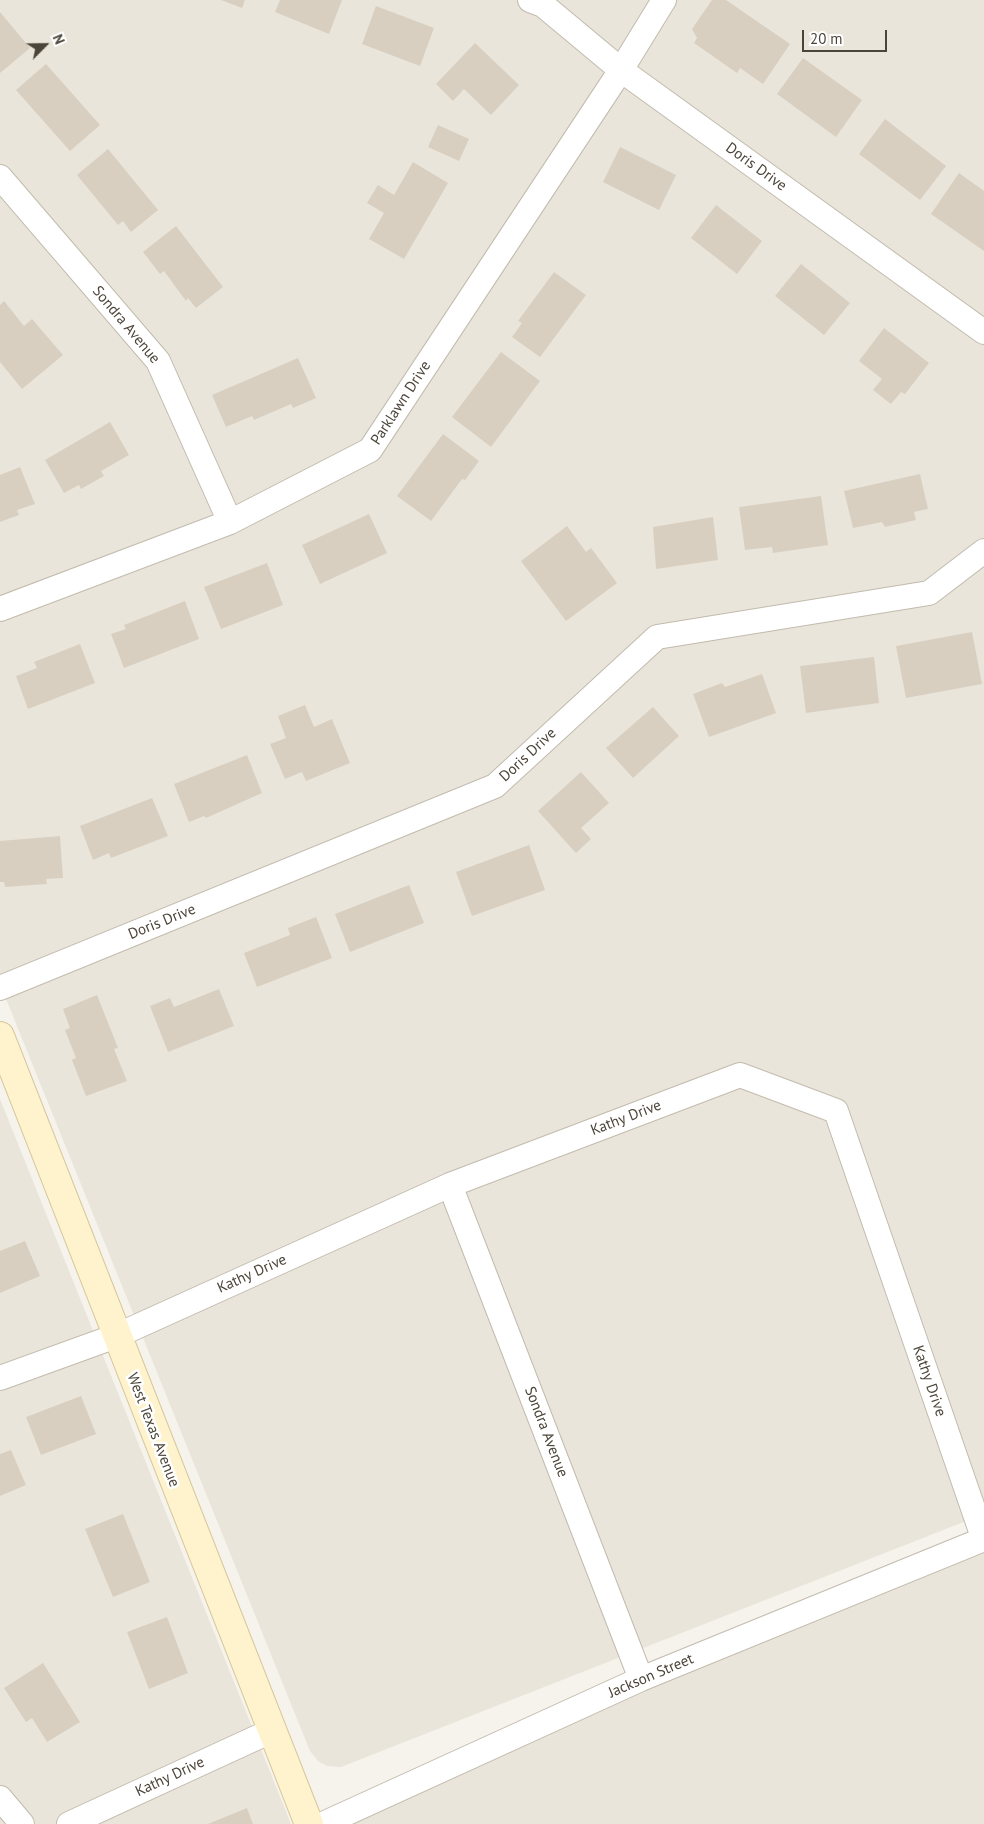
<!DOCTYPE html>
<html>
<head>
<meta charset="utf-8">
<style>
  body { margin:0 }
  #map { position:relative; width:984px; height:1824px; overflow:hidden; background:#f6f3ec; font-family:"PT Sans",sans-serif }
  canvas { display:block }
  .north { position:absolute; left:20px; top:20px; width:50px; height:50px; -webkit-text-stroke:4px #fff; paint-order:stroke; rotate:67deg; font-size:14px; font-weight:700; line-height:20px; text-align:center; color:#4b4439 }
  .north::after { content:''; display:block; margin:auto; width:18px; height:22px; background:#4b4439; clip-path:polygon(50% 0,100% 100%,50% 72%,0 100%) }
  .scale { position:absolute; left:802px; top:30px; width:85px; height:22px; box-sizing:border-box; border:2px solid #4b4439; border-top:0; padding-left:6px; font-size:15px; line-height:18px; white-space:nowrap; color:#4b4439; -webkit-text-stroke:4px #fff; paint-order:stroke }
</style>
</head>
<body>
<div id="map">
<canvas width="984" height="1824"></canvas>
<div class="north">N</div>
<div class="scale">20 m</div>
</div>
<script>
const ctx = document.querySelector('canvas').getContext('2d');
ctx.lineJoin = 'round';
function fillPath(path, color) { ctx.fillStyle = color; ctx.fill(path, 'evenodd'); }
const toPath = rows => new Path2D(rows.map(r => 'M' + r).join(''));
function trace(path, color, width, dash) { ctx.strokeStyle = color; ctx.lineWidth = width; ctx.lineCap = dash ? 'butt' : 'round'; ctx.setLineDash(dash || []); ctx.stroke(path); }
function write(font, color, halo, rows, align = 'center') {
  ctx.font = font + ' "PT Sans",sans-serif'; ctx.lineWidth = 5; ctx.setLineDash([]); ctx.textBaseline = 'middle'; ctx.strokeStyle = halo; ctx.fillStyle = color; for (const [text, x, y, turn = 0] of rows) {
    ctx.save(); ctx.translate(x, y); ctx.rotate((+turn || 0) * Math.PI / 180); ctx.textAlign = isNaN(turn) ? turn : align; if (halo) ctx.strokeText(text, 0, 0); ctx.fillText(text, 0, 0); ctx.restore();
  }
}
fillPath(toPath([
  [0,0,984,0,984,1514,341,1767,327,1766,318,1761,310,1751,0,984],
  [0,1099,291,1824,0,1824],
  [984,1551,984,1824,339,1824,344,1806]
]), '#eae5da');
fillPath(toPath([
  [221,0,245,0,242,8],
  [280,0,342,0,329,34,275,12],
  [712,0,726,0,790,44,763,84,740,68,737,73,694,43,697,38,692,29],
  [376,6,434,28,420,66,362,44],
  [0,12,30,48,0,73],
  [475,43,519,85,491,115,464,89,453,101,436,84],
  [803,58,862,100,836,137,777,94],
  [46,64,100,125,70,151,16,90],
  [885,119,946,166,920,200,859,154],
  [438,125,469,139,459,161,428,147],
  [620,147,676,175,659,210,603,182],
  [108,149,158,210,131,232,123,221,118,225,77,175],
  [413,162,448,183,404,259,369,239,384,213,367,203,378,185,394,195],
  [959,173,984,191,984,251,931,214],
  [716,205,762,241,737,274,691,238],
  [176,226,223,287,196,308,188,298,186,301,164,271,160,274,143,252],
  [801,264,850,303,824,335,775,296],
  [554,272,586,295,540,357,512,337,522,323,518,321],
  [4,301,24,326,32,319,63,355,22,389,0,362,0,305],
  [884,328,929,363,905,394,901,392,891,404,873,390,882,379,859,361],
  [501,352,540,381,491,447,452,417],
  [298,358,316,398,293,408,291,404,254,420,252,416,226,427,212,395],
  [110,422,129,455,101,471,104,476,81,489,79,485,64,493,45,460],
  [443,434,479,461,465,480,462,479,431,521,397,496],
  [20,467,35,504,17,510,19,515,0,522,0,475],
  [920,474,928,509,914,512,916,520,885,527,882,522,853,528,844,491],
  [821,496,828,545,773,553,772,547,745,550,739,507],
  [369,514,387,553,320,584,302,545],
  [713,517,718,560,656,569,653,527],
  [567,526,586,552,591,548,617,583,566,621,521,561],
  [267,563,283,605,221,629,204,587],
  [185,601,199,639,124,668,111,634,126,629,124,625],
  [972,632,982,684,906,698,896,646],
  [80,644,95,683,28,709,16,676,37,668,34,662],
  [874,657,879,703,806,713,800,666],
  [762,674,776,713,709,737,693,694,722,683,725,687],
  [305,705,314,727,332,719,350,763,306,781,302,772,285,779,270,744,286,738,278,716],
  [653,707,679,736,633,778,606,748],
  [247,755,262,793,206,818,204,816,189,822,174,784],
  [581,772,609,803,581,828,591,839,576,853,538,811],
  [152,798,168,836,111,858,109,853,93,860,80,826],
  [60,836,63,878,46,879,47,884,5,887,4,882,0,882,0,841],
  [529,845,545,890,472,916,456,872],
  [409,885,424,923,350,952,335,914],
  [316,917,332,958,257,987,244,953,290,935,288,928],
  [219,989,234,1026,168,1052,150,1006,170,998,174,1007],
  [97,995,118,1048,114,1049,127,1081,86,1096,72,1060,76,1058,65,1030,70,1028,63,1009],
  [25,1241,40,1276,0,1293,0,1251],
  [81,1396,96,1434,41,1455,26,1417],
  [11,1450,26,1485,0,1496,0,1454],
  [123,1514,150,1582,113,1597,85,1529],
  [167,1617,188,1673,149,1689,127,1632],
  [43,1663,80,1722,47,1742,32,1718,26,1722,4,1688],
  [247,1808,253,1824,208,1824]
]), '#d8cfc1');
const street = toPath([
  [530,0,543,5,621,70,984,332],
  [0,177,158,361,230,522],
  [0,609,230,522,370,450,621,70,664,0],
  [0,988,495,786,657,637,929,593,984,551],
  [450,1185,641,1679],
  [0,1378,116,1336,450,1185,740,1075,836,1111,984,1540],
  [0,1798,22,1824],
  [69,1824,271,1731],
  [323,1824,641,1679,984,1539]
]);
const secondary = toPath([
  [0,1036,309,1824]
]);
trace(street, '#c2bbae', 26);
trace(secondary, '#d6c79b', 30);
trace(street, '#fff', 24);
trace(secondary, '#fff3cd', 28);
write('15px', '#4b4439', '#fff', [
  ["Doris Drive",756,167,36],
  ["Sondra Avenue",126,325,50],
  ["Parklawn Drive",401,403,-57],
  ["Doris Drive",528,755,-43],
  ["Doris Drive",162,922,-22],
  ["Kathy Drive",626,1118,-21],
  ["Kathy Drive",252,1274,-24],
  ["Kathy Drive",929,1381,71],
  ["West Texas Avenue",153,1430,69],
  ["Sondra Avenue",546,1432,69],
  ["Jackson Street",651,1676,-23],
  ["Kathy Drive",170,1777,-25]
]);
</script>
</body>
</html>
